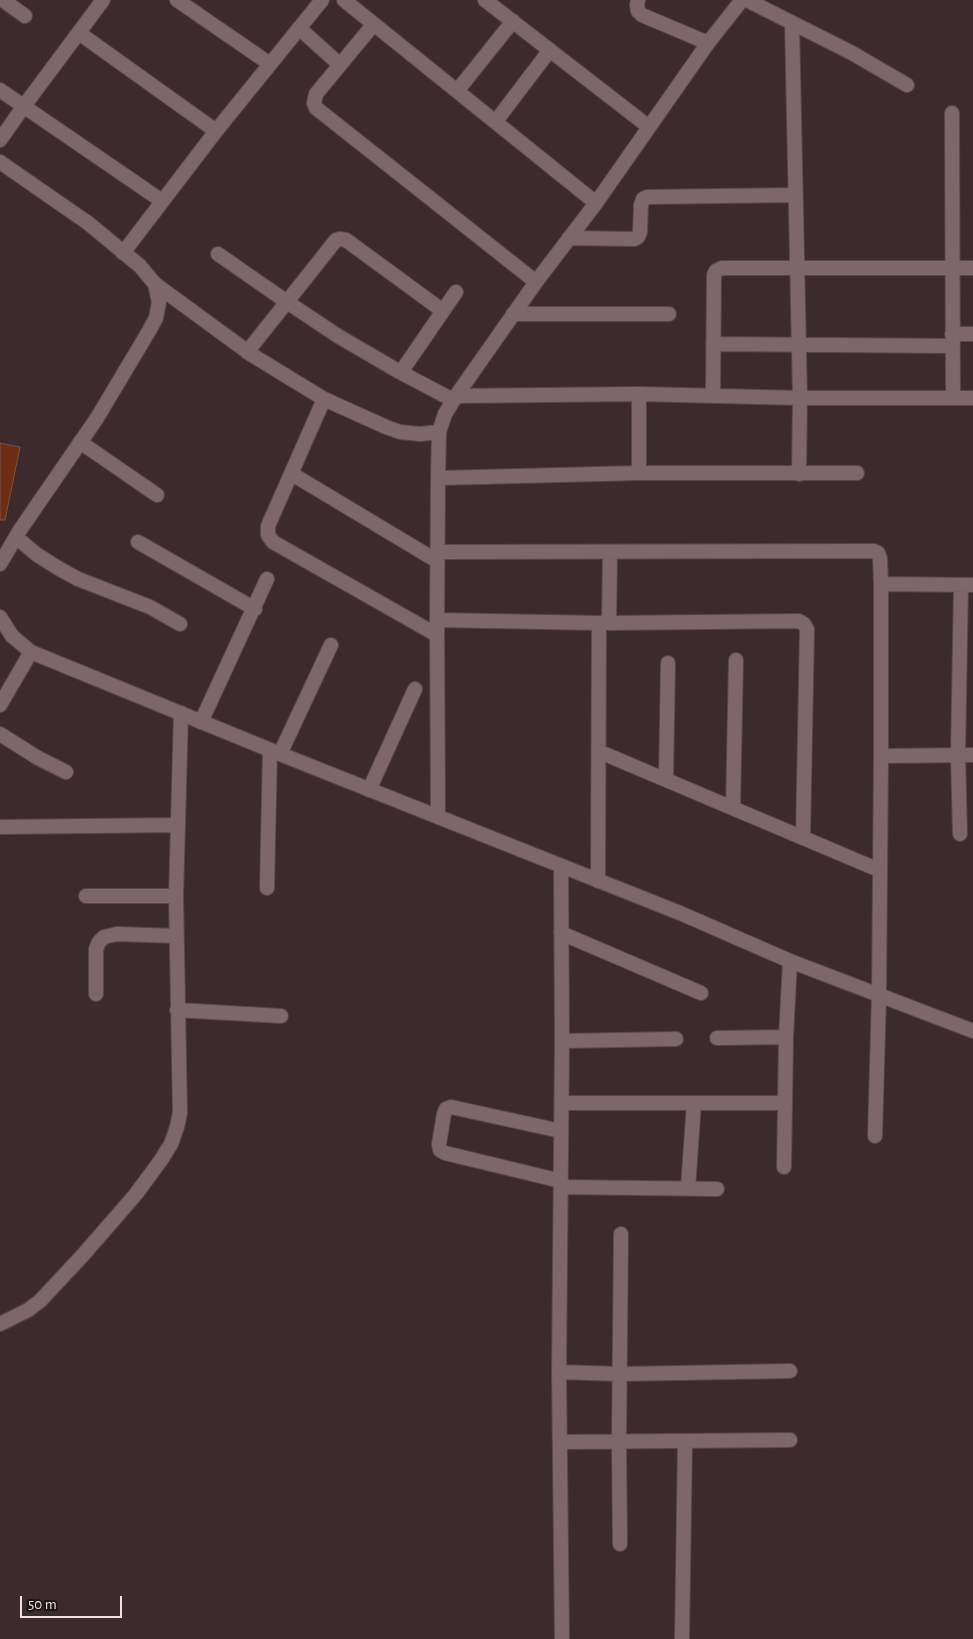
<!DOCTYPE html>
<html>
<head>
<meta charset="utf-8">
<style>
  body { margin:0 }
  #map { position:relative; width:973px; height:1639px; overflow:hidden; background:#3d2a2c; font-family:"Alegreya Sans",sans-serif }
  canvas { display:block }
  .scale { position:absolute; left:20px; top:1596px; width:102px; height:22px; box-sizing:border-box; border:2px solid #efe2e3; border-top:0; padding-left:6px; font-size:15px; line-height:18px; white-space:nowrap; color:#efe2e3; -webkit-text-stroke:4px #1e1516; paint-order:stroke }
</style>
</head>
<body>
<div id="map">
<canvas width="973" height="1639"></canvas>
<div class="scale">50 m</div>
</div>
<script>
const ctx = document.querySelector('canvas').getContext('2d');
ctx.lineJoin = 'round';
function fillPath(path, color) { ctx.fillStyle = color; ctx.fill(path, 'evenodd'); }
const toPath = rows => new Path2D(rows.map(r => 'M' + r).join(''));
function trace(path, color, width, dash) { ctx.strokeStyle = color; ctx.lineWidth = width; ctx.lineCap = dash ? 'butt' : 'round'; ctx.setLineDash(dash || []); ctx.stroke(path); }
const building = toPath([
  [0,443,20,447,5,520,0,520,0,443]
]);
fillPath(building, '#6f2e13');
trace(building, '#6c5851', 1);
const minor = toPath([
  [3,0,25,16],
  [177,0,270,64],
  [344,0,596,203],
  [485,0,649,127],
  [638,0,637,5,638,11,642,15,708,43],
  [747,0,852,53,907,85],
  [792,23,800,398,799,474],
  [373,25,316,94,314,103,316,108,536,282],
  [299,28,339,64],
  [79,33,216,131],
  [0,90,162,201],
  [457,91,513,21],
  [952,113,953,398],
  [496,121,550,50],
  [0,140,24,106,103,0],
  [569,238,634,239,638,237,640,232,641,205,643,199,647,197,795,195],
  [123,253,216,131,322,0],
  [218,254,287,302,338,336,398,371,453,400],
  [155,284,252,355,324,399,386,427,400,432,420,434,439,432],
  [513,314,669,314],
  [952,334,973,334],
  [713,344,952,346],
  [247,352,336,240,340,239,346,240,443,311],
  [401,372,456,292],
  [639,394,639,473],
  [713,395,714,275,716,271,722,268,973,268],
  [456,396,639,394,800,398,973,398],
  [324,399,268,526,268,535,273,542,437,635],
  [80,442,157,495],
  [292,474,437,561],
  [438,478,639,473,857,473],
  [16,537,36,554,58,568,78,579,150,607,180,624],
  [138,542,255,609],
  [438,552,874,551,878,553,880,558,881,584,881,756,879,995,875,1136],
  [881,584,973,585],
  [437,620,599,623,598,881],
  [600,623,609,623,610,552],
  [609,623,799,621,804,624,807,629,803,838],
  [0,705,31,652],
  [201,722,267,579],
  [0,734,38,758,66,772],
  [600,752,879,870],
  [280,754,331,645],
  [881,756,973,755],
  [666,780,668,663],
  [369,790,415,689],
  [733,808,736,660],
  [438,817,437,620,438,478,439,432,445,414,456,396,536,282,596,203,708,43,742,0],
  [0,827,178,825],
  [960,834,958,755,961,585],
  [561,866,562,1041,559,1372,562,1639],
  [267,888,270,750],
  [86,896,176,896],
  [561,933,701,993],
  [96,994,96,949,99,942,104,937,117,934,176,936],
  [177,1010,281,1016],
  [717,1038,786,1037],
  [562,1041,676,1039],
  [562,1103,784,1103],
  [561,1131,451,1107,446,1109,444,1114,439,1144,440,1150,445,1153,561,1181],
  [784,1167,786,1037,790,961],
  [561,1187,717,1189],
  [688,1188,694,1103],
  [0,1324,28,1310,40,1301,83,1255,136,1194,161,1160,171,1144,177,1127,180,1113,176,896,181,713],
  [559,1372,620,1374,790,1371],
  [560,1442,790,1440],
  [620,1544,619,1442,621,1234],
  [682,1639,685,1442]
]);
const tertiary = toPath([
  [0,162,88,223,140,266,155,284,159,302,156,318,149,331,97,418,20,530,0,564],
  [0,617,12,636,31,652,280,754,680,913,790,961,973,1031]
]);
trace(minor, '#59484b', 16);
trace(tertiary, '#59484b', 16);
trace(minor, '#7e676a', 14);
trace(tertiary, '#7e676a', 14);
</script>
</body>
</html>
